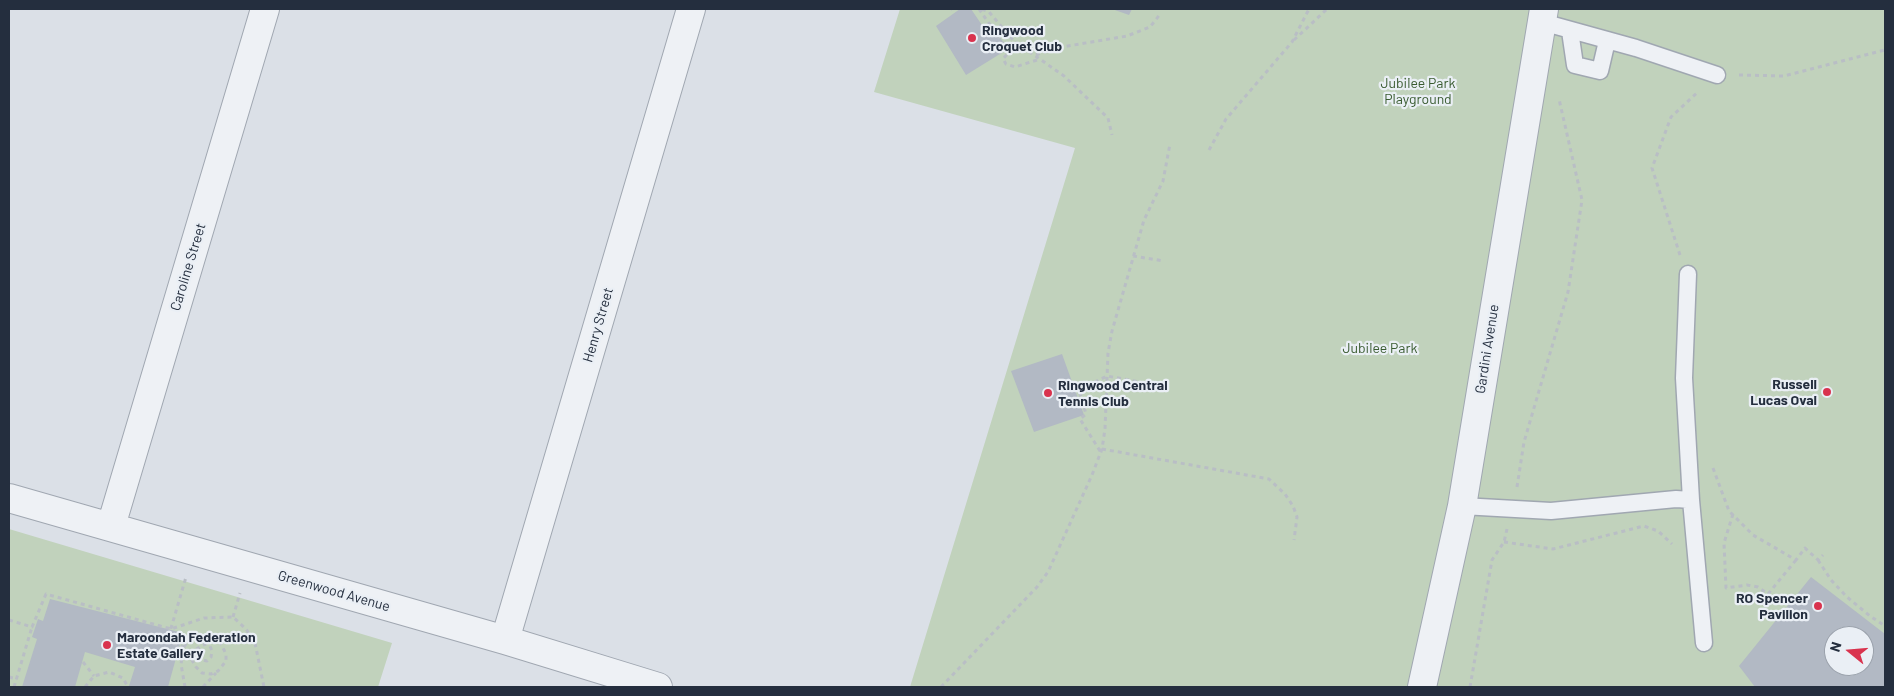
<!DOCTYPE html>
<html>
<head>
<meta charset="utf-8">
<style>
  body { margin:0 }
  #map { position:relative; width:1894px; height:696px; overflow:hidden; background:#dbe0e7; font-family:Barlow,sans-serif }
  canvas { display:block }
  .frame { position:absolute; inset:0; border:10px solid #242e3e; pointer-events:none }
  .north { position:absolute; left:1824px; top:626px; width:50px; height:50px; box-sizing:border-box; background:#eaeff5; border:1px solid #9ba2ac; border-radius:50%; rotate:287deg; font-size:14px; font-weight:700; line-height:20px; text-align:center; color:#242e3e }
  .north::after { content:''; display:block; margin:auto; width:18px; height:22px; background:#d9334e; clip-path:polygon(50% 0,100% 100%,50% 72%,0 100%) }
</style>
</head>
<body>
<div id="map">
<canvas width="1894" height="696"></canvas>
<div class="frame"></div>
<div class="north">N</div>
</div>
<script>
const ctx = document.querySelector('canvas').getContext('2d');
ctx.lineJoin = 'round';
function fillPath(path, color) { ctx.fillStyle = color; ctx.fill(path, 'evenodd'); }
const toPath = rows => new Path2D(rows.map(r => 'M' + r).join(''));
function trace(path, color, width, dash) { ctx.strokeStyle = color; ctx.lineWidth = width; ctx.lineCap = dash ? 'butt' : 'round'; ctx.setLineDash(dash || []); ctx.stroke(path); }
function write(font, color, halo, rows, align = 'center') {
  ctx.font = font + ' Barlow,sans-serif'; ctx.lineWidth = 4.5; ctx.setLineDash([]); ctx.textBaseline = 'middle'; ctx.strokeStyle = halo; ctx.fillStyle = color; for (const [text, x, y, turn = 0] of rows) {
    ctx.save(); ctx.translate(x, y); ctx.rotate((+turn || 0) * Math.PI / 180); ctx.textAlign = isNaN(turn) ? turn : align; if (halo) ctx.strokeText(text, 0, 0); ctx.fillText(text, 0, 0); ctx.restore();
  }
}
fillPath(toPath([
  [900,9,1885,9,1885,687,910,687,1075,148,874,92],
  [1834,636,1864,636,1864,666,1834,666],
  [9,529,392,643,378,687,9,687]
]), '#c1d2bc');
fillPath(toPath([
  [960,9,971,9,984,28,990,23,1008,49,966,75,936,26],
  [1112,9,1132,9,1129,15],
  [1062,354,1084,415,1034,432,1011,371],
  [1811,577,1885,634,1885,687,1755,687,1739,666],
  [1834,636,1864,636,1864,666,1834,666],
  [50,599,183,633,168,687,129,686,135,667,85,652,75,687,22,687,37,639,32,637,38,619,43,621]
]), '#b2b9c4');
const lane = toPath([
  [1542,22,1636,48,1717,75],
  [1570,31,1575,65,1600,71,1607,41],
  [1688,274,1684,378,1691,500],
  [1462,506,1551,511,1676,499,1691,500,1704,643]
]);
const street = toPath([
  [9,498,505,640,658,687],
  [111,526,265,9],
  [505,640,691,9],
  [1422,687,1462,506,1544,9]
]);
trace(lane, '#a0a7b1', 19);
trace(street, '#a0a7b1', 30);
trace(toPath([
  [951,9,952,9],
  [979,9,1009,52,1003,59,1006,64,1015,67,1040,59],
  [982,9,989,12,1014,41,1064,76,1108,118,1112,135],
  [1294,40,1327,9],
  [1036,55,1056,48,1127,36,1150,27,1161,13],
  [1739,75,1784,76,1885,50],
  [1209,150,1226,119,1292,42,1309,9],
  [1680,255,1652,168,1671,117,1699,91],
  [1133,256,1164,261],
  [1102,449,1269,479,1285,494,1293,506,1297,517,1294,540],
  [1100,451,1080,419,1086,414,1079,390,1107,376,1145,383],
  [1713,468,1729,511,1753,535,1796,560,1805,548,1818,560,1823,555],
  [1517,487,1524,442,1568,292,1582,200,1559,99],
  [1733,514,1724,543,1726,588,1747,585,1758,587,1768,594,1796,560],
  [1504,542,1553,549,1644,526,1658,531,1672,544],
  [1818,560,1831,580,1847,597,1870,616,1885,626],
  [233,617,240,593],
  [9,620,32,627,46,594,171,629,204,618,233,617,246,629,255,643,264,687],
  [184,647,188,641,195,638,213,638,220,642,226,654,226,661,218,671,211,674,202,673,196,667,192,660,193,651,205,644,210,646,212,651,211,657,207,661,203,660],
  [83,662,94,676],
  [9,677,17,679],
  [14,687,32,627],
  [85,687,94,676,109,672,123,678,128,687],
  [185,687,181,664,184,647,167,642,186,577],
  [203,687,216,673],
  [941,687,1037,587,1048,572,1092,475,1102,449,1105,429,1108,353,1112,331,1144,220,1163,181,1170,144],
  [1470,687,1492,560,1504,542,1507,529]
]), '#b9bec5', 3, [4, 4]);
trace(lane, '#eef1f5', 16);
trace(street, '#eef1f5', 28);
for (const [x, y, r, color] of [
  [972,38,5,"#d9334e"],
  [1827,392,5,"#d9334e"],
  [1048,393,5,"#d9334e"],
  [1818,606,5,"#d9334e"],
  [107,645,5,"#d9334e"]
]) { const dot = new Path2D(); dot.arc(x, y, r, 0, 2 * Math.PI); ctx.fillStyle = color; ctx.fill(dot); trace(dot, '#eaeff5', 2); }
write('bold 14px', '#242e3e', '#eaeff5', [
  ["Ringwood",982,30],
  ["Croquet Club",982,46],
  ["Russell",1817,384,"right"],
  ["Lucas Oval",1817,400,"right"],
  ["Ringwood Central",1058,385],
  ["Tennis Club",1058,401],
  ["RO Spencer",1808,598,"right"],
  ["Pavilion",1808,614,"right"],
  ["Maroondah Federation",117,637],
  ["Estate Gallery",117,653]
], 'left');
write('14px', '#395b30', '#eaeff5', [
  ["Jubilee Park",1418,83],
  ["Playground",1418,99],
  ["Jubilee Park",1380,348]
]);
write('14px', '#242e3e', '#eaeff5', [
  ["Caroline Street",188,267,-73],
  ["Henry Street",598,325,-74],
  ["Gardini Avenue",1487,349,-81],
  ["Greenwood Avenue",334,591,16]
]);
</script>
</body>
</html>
